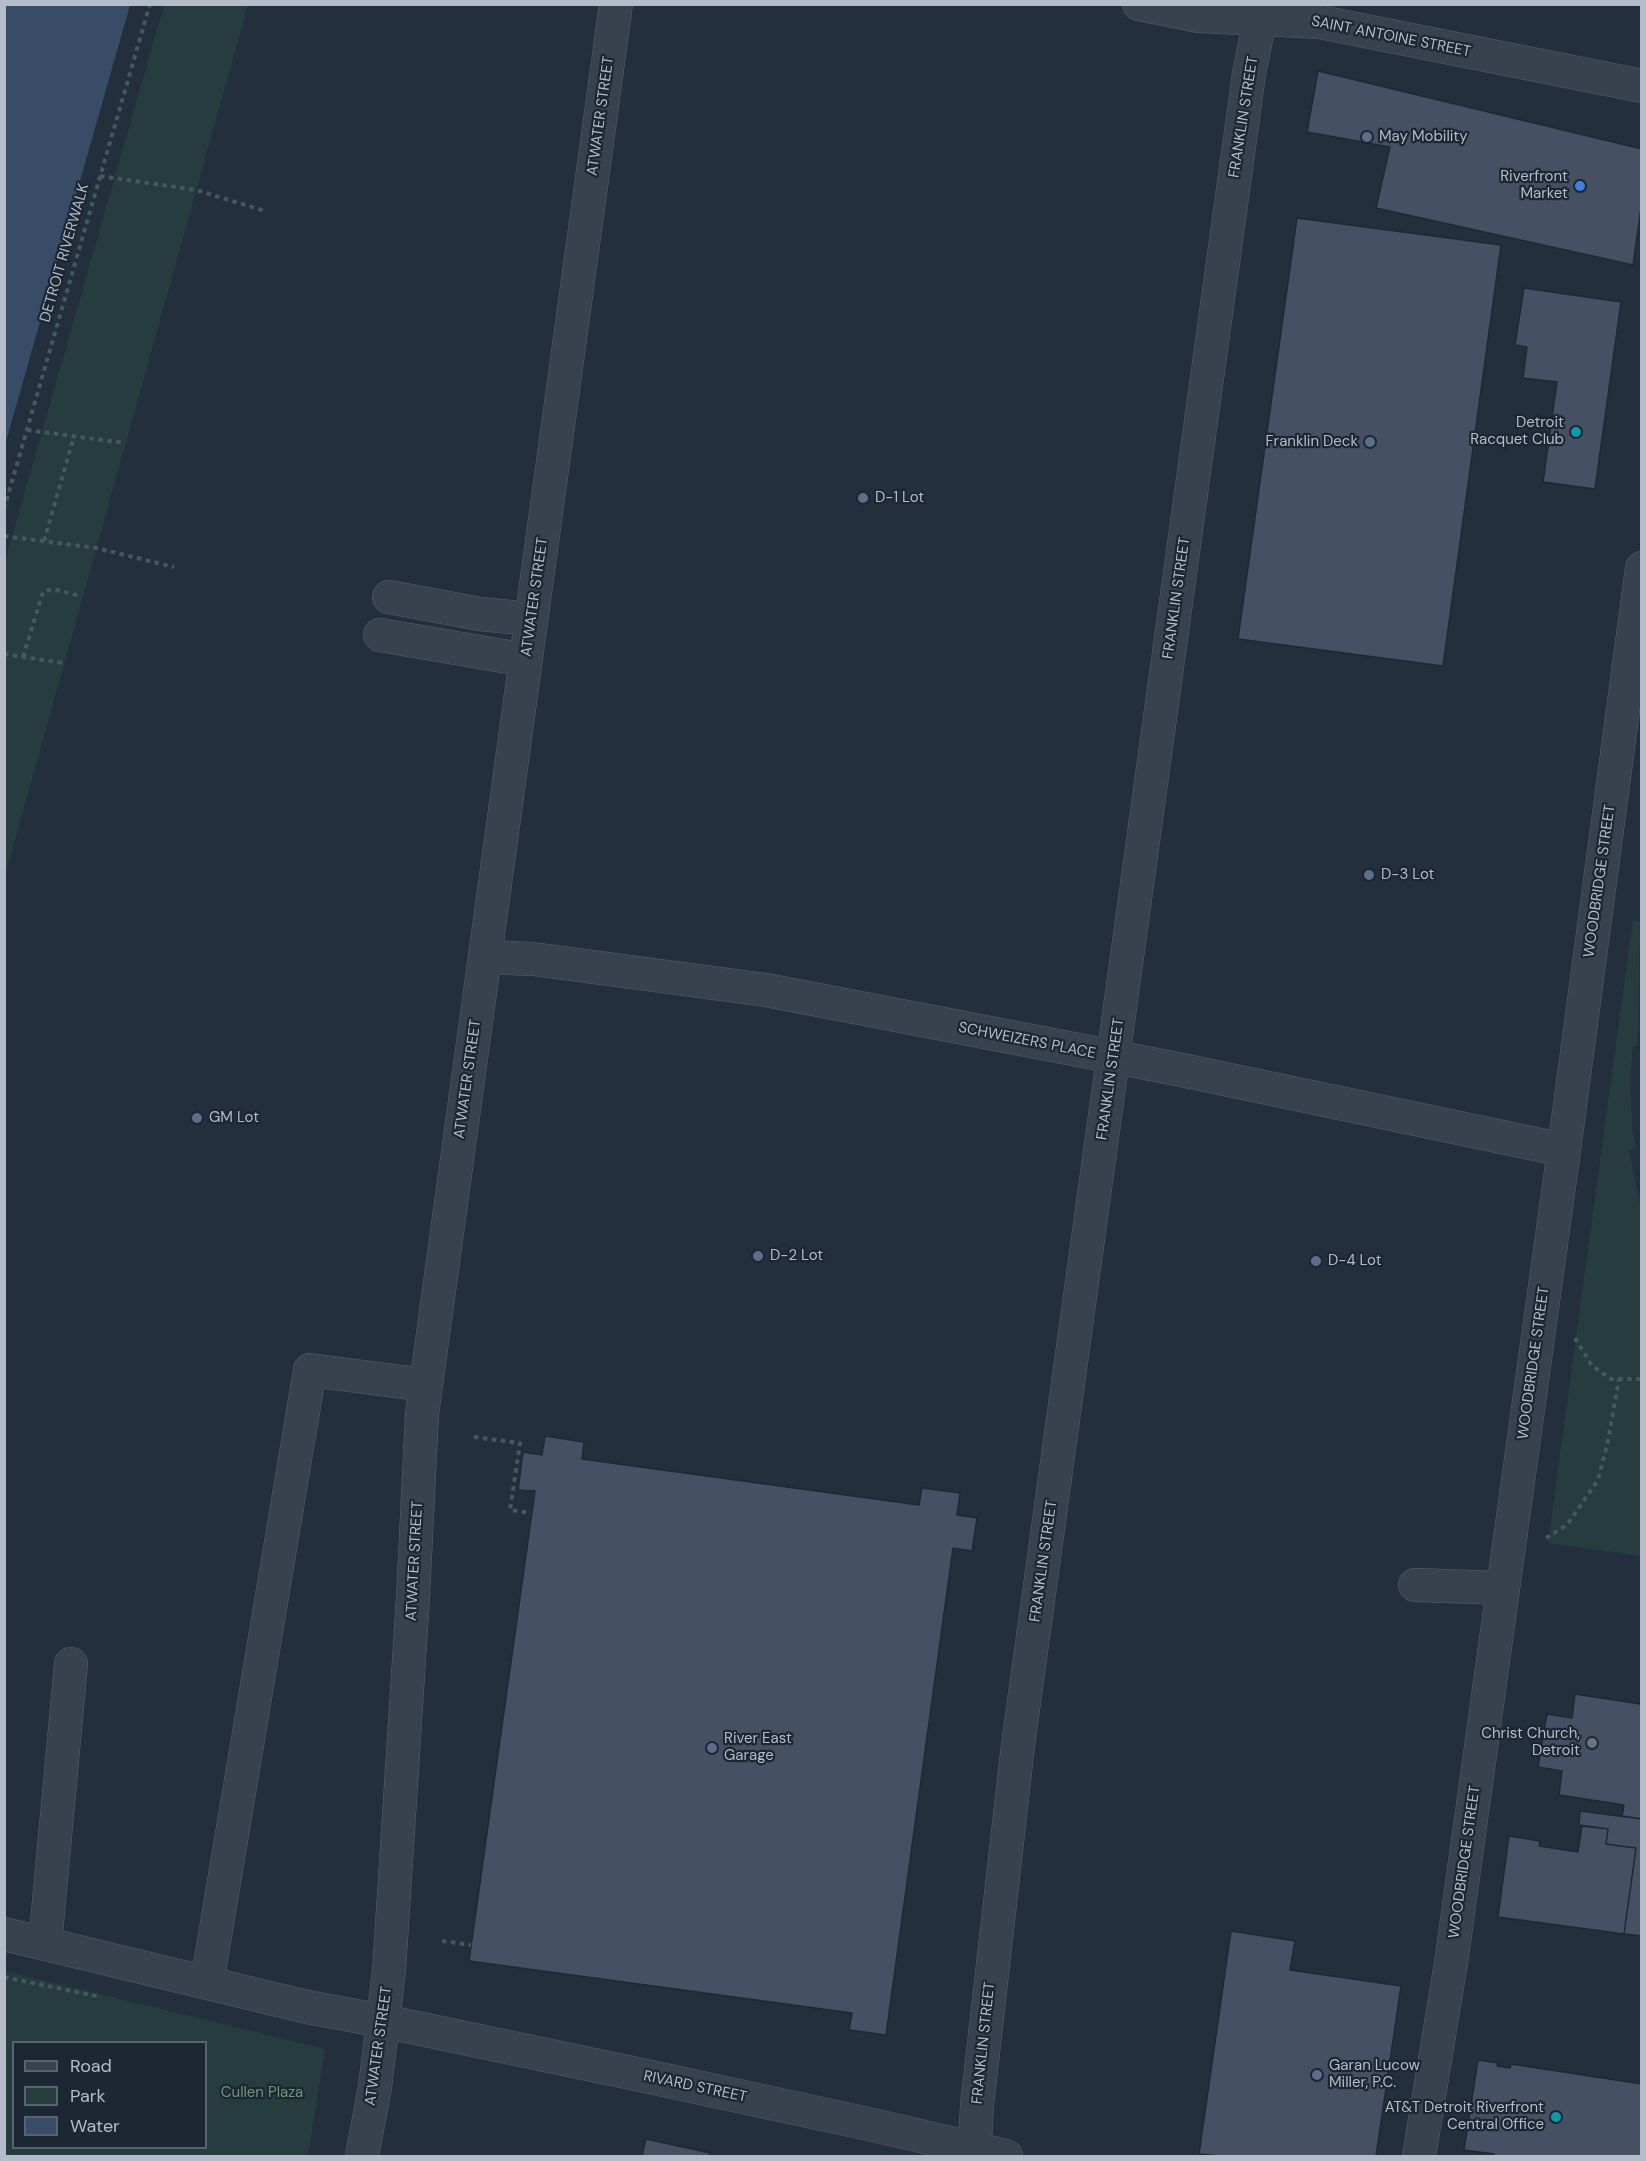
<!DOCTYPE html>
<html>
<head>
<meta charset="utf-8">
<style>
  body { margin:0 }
  #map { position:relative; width:1646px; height:2161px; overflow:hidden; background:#242f3e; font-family:"DM Sans",sans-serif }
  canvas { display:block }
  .frame { position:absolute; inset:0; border:6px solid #b4bcc9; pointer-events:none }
  .legend { position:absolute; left:12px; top:2041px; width:195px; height:108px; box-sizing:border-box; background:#1d2633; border:2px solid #59626f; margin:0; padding:8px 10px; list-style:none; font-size:18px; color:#b4bcc9 }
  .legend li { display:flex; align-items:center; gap:12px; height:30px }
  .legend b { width:30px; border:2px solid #59626f }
</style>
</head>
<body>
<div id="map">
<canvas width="1646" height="2161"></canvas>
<div class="frame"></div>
<ul class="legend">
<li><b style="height:8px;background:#38414e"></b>Road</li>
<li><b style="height:16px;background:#263c3f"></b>Park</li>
<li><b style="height:16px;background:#394c67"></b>Water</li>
</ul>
</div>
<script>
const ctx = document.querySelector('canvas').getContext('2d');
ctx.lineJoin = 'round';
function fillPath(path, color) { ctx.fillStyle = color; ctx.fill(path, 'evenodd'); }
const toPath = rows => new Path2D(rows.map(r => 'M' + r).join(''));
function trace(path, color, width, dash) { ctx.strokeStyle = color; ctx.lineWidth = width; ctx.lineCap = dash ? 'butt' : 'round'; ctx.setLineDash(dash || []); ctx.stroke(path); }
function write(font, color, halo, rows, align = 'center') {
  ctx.font = font + ' "DM Sans",sans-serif'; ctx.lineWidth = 4.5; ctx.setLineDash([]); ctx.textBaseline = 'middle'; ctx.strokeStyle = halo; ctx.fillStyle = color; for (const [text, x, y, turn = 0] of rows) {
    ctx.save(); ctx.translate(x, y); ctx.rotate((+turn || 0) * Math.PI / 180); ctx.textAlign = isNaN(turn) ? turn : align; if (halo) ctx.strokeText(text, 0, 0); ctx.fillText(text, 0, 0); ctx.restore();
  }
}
fillPath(toPath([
  [164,5,248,5,5,876,5,561],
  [1633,919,1640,921,1638,1045,1633,1047,1630,1078,1632,1125,1636,1149,1629,1150,1642,1213,1641,1556,1548,1543],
  [5,1971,325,2049,308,2156,5,2156],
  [14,2042,206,2042,206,2148,14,2148]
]), '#263c3f');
fillPath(toPath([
  [5,4,130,5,5,445,4,5]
]), '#394c67');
const building = toPath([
  [1318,71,1642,149,1642,201,1633,265,1376,208,1390,147,1307,132,1318,71],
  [1297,218,1501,245,1443,666,1238,639,1297,218],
  [1524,288,1621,302,1595,489,1543,482,1557,382,1523,378,1527,347,1515,345,1524,288],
  [545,1436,584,1442,582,1459,919,1505,922,1488,960,1493,957,1515,977,1518,972,1551,953,1548,886,2035,849,2030,852,2013,469,1961,535,1491,518,1490,523,1452,542,1455,545,1436],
  [1575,1694,1640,1704,1642,1694,1642,1819,1622,1816,1624,1805,1559,1795,1562,1771,1538,1767,1547,1714,1572,1718,1575,1694],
  [1580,1811,1642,1819,1642,1936,1624,1934,1636,1848,1606,1844,1608,1829,1579,1825,1580,1811],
  [1582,1826,1608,1829,1606,1844,1636,1848,1624,1934,1498,1917,1509,1836,1540,1841,1539,1846,1578,1852,1582,1826],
  [1231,1931,1295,1941,1290,1970,1401,1986,1376,2156,1219,2156,1199,2154,1231,1931],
  [1478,2060,1498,2063,1497,2066,1510,2068,1511,2064,1642,2084,1642,2156,1493,2156,1494,2154,1464,2150,1478,2060],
  [646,2139,710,2153,709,2156,642,2156,646,2139]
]);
fillPath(building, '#455162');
trace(building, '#1f2835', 1.5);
const minor = toPath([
  [1139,4,1199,16,1320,22,1642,86],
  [389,597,480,614,531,619],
  [380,635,526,660],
  [486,957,533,959,766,990,1177,1069,1564,1150],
  [1415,1585,1503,1588],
  [4,1934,307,2007,383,2021,641,2075,873,2125,1006,2156],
  [45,1944,71,1664],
  [207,1983,310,1370,425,1385],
  [362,2156,375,2087,389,1971,413,1597,422,1414,616,4],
  [974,2156,977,2105,1018,1745,1249,74,1263,4],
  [1419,2156,1451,1963,1564,1150,1642,568]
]);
trace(minor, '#565f6c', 34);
trace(toPath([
  [100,176,196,190,265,211],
  [27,430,125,443],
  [4,509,150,4],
  [4,536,96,548,174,567],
  [44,541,74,436],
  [4,654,63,663],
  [23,657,43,592,53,589,80,596],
  [1575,1338,1592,1366,1611,1379,1642,1379],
  [474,1437,520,1443,510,1510,531,1513],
  [1546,1538,1567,1525,1598,1480,1608,1441,1619,1379],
  [442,1941,471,1945],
  [4,1977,101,1997]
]), '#44595c', 4, [4.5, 4.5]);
trace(minor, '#38414e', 33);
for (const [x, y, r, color] of [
  [1367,137,6,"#5c6f8a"],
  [1580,186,6,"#3f7fe0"],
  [1576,432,6,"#0f9aa8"],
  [1370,442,6,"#5c6f8a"],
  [863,498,6,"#5c6f8a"],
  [1369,875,6,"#5c6f8a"],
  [197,1118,6,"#5c6f8a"],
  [758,1256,6,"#5c6f8a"],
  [1316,1261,6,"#5c6f8a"],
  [1592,1743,6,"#6b7280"],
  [712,1748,6,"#5c6f8a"],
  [1317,2075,6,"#5c6f8a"],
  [1556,2117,6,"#0f9aa8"]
]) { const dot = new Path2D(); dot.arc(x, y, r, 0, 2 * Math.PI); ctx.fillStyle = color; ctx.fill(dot); trace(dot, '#1d2633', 2); }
write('15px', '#b4bcc9', '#1d2633', [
  ["SAINT ANTOINE STREET",1391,37,11],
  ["ATWATER STREET",601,116,-82],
  ["FRANKLIN STREET",1244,117,-81],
  ["DETROIT RIVERWALK",65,253,-74],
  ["ATWATER STREET",535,597,-82],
  ["FRANKLIN STREET",1177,598,-82],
  ["WOODBRIDGE STREET",1600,881,-82],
  ["SCHWEIZERS PLACE",1027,1041,11],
  ["ATWATER STREET",468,1079,-82],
  ["FRANKLIN STREET",1111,1079,-82],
  ["WOODBRIDGE STREET",1534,1363,-82],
  ["ATWATER STREET",415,1561,-87],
  ["FRANKLIN STREET",1044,1561,-82],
  ["WOODBRIDGE STREET",1465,1862,-82],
  ["FRANKLIN STREET",984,2043,-84],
  ["ATWATER STREET",379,2046,-82],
  ["RIVARD STREET",695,2087,12]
]);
write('15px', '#b4bcc9', '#1d2633', [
  ["May Mobility",1379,137],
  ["Riverfront",1568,177,"right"],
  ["Market",1568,194,"right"],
  ["Detroit",1564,423,"right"],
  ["Racquet Club",1564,440,"right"],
  ["Franklin Deck",1358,442,"right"],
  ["D-1 Lot",875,498],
  ["D-3 Lot",1381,875],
  ["GM Lot",209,1118],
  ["D-2 Lot",770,1256],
  ["D-4 Lot",1328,1261],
  ["Christ Church,",1580,1734,"right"],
  ["Detroit",1580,1751,"right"],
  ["River East",724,1739],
  ["Garage",724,1756],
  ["Garan Lucow",1329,2066],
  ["Miller, P.C.",1329,2083],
  ["AT&T Detroit Riverfront",1544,2108,"right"],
  ["Central Office",1544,2125,"right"]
], 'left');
write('15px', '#6b9a76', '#1d2633', [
  ["Cullen Plaza",262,2093]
]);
</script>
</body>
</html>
